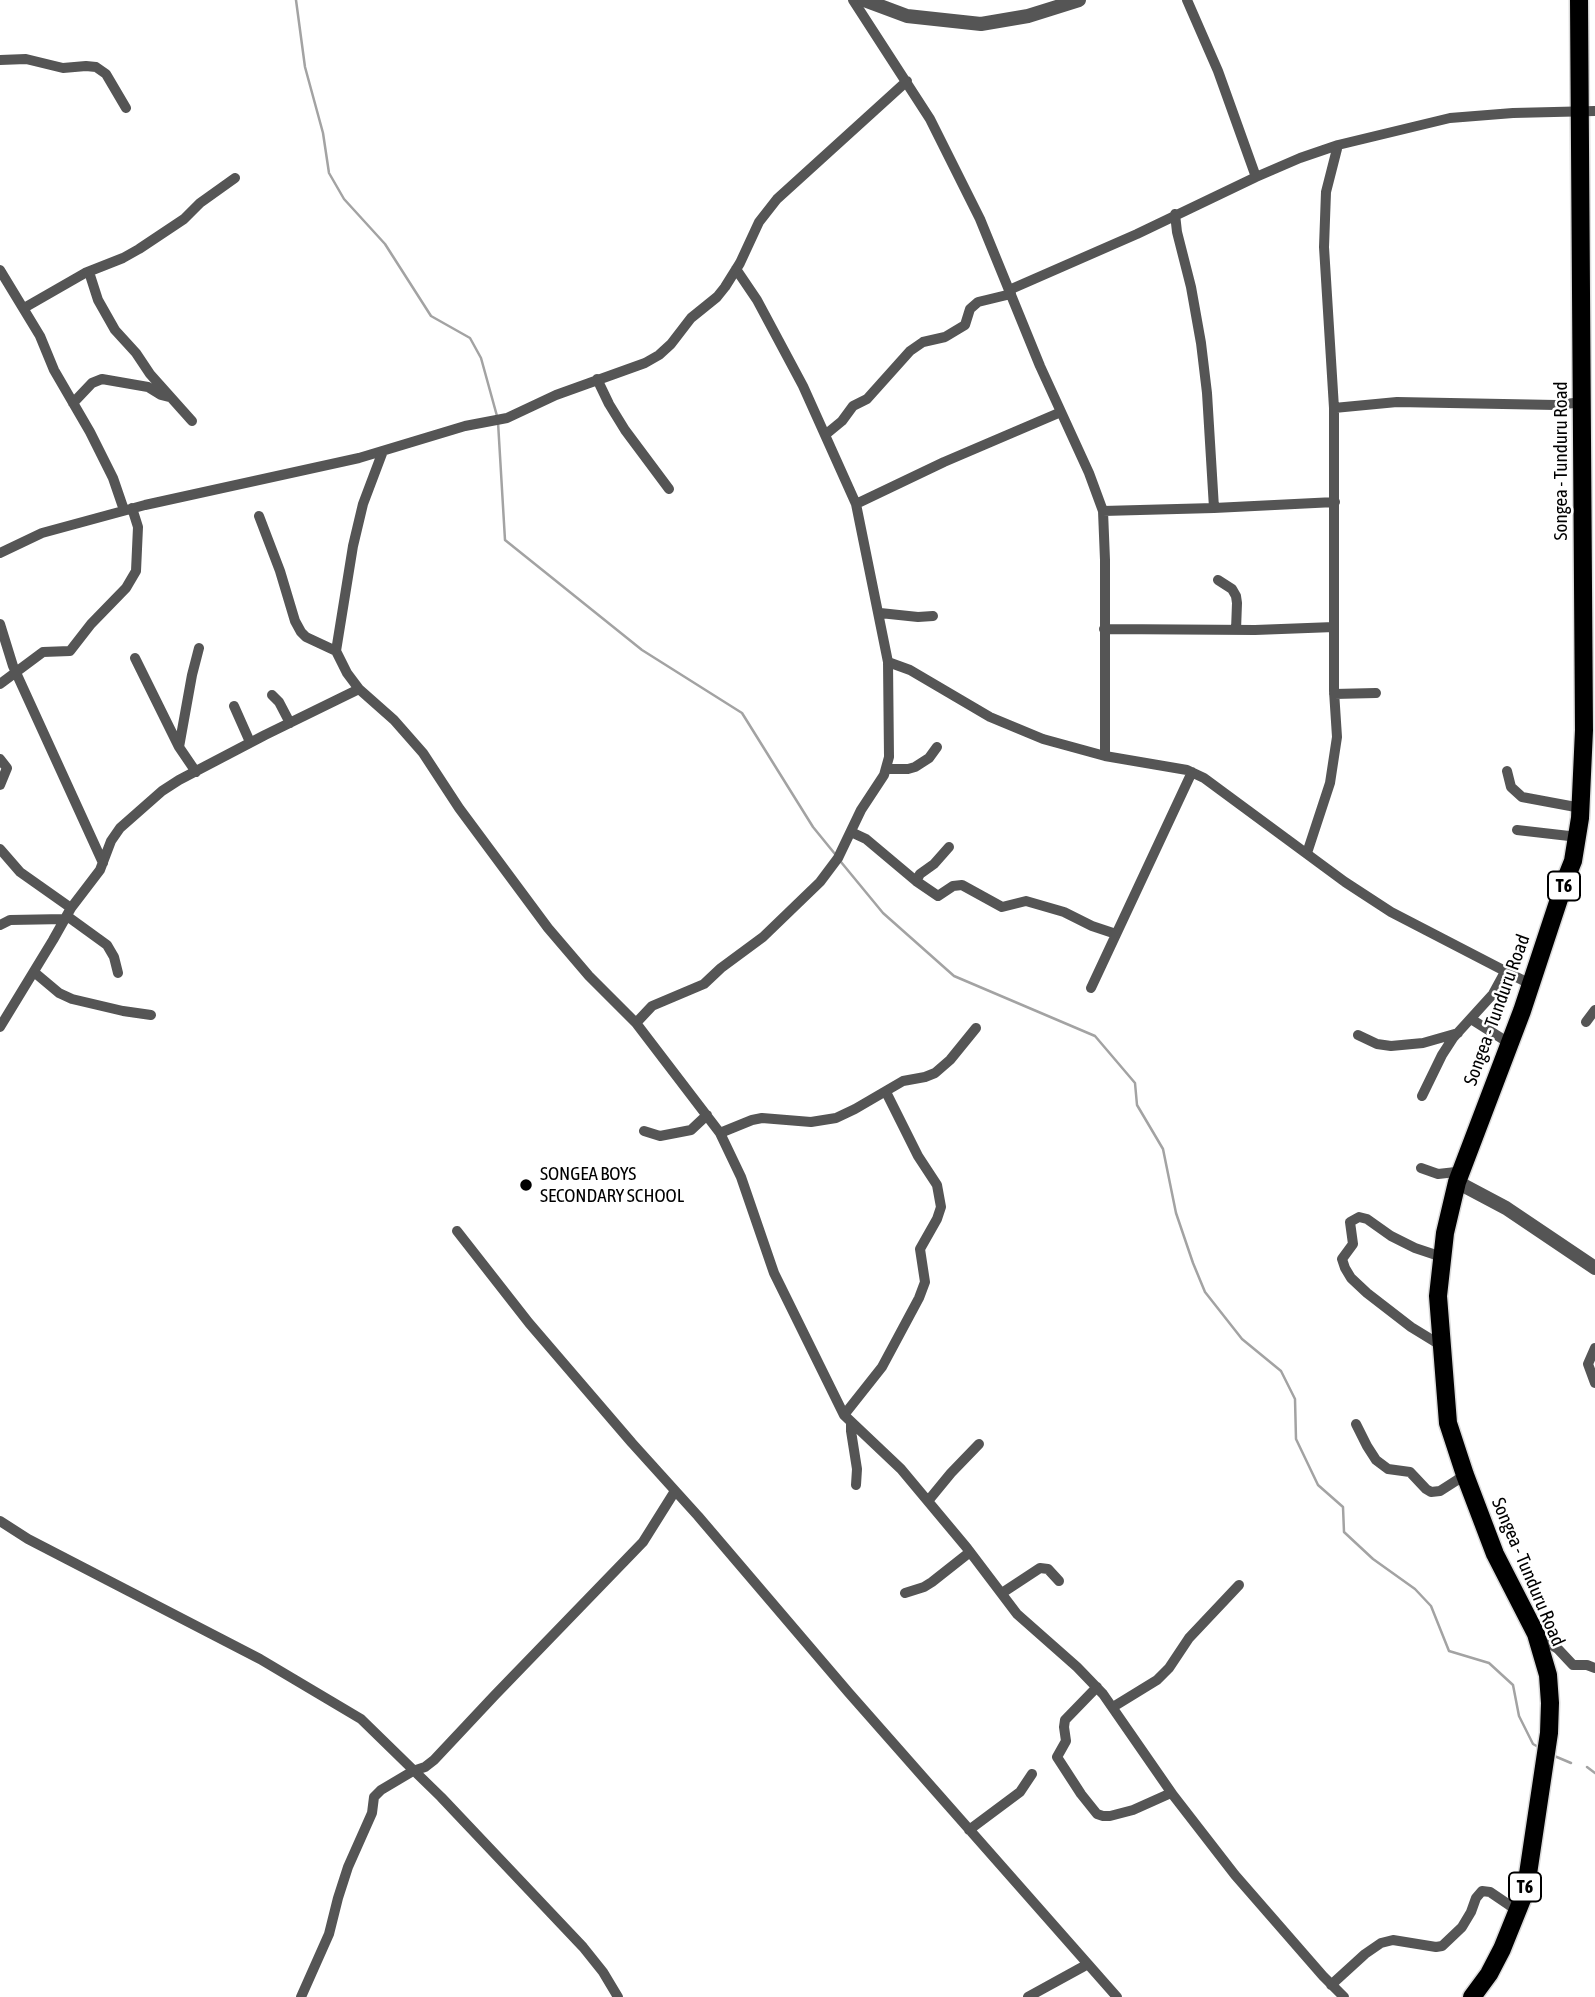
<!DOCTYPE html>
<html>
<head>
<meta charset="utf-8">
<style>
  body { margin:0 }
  canvas { display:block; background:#fff }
</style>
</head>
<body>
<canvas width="1595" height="1997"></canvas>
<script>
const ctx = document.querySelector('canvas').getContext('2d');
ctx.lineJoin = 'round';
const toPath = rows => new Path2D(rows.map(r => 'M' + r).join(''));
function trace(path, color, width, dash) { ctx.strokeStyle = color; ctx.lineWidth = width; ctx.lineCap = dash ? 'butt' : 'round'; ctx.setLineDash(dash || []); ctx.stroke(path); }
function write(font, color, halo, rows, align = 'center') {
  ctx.font = font + ' "Asap Condensed",sans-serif'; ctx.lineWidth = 5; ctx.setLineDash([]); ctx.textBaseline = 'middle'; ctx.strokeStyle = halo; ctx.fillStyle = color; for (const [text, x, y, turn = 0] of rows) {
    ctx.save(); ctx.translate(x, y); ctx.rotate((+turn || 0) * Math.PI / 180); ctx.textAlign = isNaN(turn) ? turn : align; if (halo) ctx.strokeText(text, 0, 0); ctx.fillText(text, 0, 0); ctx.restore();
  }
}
trace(toPath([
  [296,0,305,67,323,133,329,173,344,199,385,244,431,316,470,338,481,358,497,416],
  [498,422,505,540,642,650,742,713,813,827,835,854],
  [841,862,883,913,954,976,1095,1036,1135,1083,1137,1105,1163,1149,1176,1213,1193,1263,1205,1292,1242,1339,1281,1371,1295,1399,1296,1439,1318,1485,1343,1507,1344,1532,1373,1559,1415,1589,1431,1606,1449,1651,1489,1663,1513,1685,1519,1716,1533,1744,1540,1748],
  [1552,1755,1571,1763],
  [1587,1767,1595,1773]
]), '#a3a3a3', 2.5);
const trunk = toPath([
  [1472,1997,1489,1974,1502,1949,1523,1897,1528,1874,1549,1733,1550,1703,1548,1675,1536,1634,1495,1554,1465,1475,1448,1423,1438,1296,1445,1233,1457,1182,1522,1011,1565,881,1573,861,1580,818,1584,730,1579,0]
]);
trace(trunk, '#dbdbdb', 21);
trace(toPath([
  [853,0,930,119,980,219,1040,366,1089,473,1103,511,1105,560,1105,756],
  [1187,0,1218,71,1256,177],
  [0,60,26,59,63,68,86,66,96,67,106,74,126,108],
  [1175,214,1177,232,1191,287,1201,343,1207,393,1214,508],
  [0,270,40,336,54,370,90,432,113,478,124,510],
  [89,272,98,300,115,330,136,353,150,374,192,421],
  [1009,290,1137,234,1256,177,1300,158,1338,145,1450,118,1513,113,1595,111],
  [24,308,85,273,123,258,139,249,184,219,200,203,235,178],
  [597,379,609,404,625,430,669,489],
  [73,403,92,383,102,379,148,387,161,395,169,397],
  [1334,408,1397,402,1556,405,1583,402],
  [825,435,842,421,853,406,867,399,910,351,923,342,945,337,965,325,970,309,978,302,1011,294],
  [856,504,944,462,1061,412],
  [1103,511,1214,508,1335,502],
  [259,516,280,571,295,621,301,632,306,637,336,651,347,673,359,689,394,720,423,753,459,808,548,928,589,976,636,1023,720,1133,741,1177,774,1273,844,1415,901,1469,967,1548,1017,1614,1077,1667,1103,1694,1173,1795,1235,1875,1323,1976,1344,1997],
  [0,553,42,533,145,505,359,458,465,426,507,418,556,395,645,363,659,355,671,344,691,318,717,297,725,287,740,263,759,222,777,199,907,81],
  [1218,580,1232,589,1236,596,1237,603,1236,630],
  [880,613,918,617,933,616],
  [0,624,13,666,103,863],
  [1104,629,1255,630,1334,627],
  [336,651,353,546,363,504,383,451],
  [135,658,179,747,196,772],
  [888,662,910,670,990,717,1043,739,1105,756,1187,770,1204,778,1345,882,1391,912,1530,984],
  [0,684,43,652,70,651,91,624,126,588,136,571,138,527,132,508],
  [1334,694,1376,693],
  [272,695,279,702,290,723],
  [234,706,250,742],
  [179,747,192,675,199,648],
  [0,759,7,768,0,785],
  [886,769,908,769,915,767,929,758,937,747],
  [1507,771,1511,787,1522,797,1581,808],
  [1517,830,1578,837],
  [851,832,866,839,916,881,938,896,953,886,962,885,1002,907,1026,901,1064,912,1092,926,1116,934],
  [0,849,20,872,71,908],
  [1307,853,1330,783,1337,737,1334,691,1334,408,1324,247,1326,192,1338,145],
  [916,881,920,874,934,864,949,847],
  [67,916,107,945,114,957,118,973],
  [0,925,10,920,65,919],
  [34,972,59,993,72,999,123,1011,151,1015],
  [1091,988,1192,772],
  [1471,1019,1509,1043],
  [1586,1022,1595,1010],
  [636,1023,652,1006,704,984,721,968,763,937,820,882,838,858,861,810,884,775,889,757,888,662,856,504,803,386,757,300,736,269],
  [0,1027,53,940,71,908,100,870,111,841,120,828,162,791,179,780,265,735,359,689],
  [1358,1035,1377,1044,1391,1046,1423,1043,1458,1033],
  [1422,1096,1442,1055,1453,1038,1493,994,1505,972],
  [644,1131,660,1136,691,1130,707,1115],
  [720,1133,752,1120,762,1118,811,1122,836,1118,855,1109,903,1081,925,1077,935,1073,950,1060,976,1028],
  [1421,1168,1438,1174,1456,1172,1462,1169],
  [457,1231,529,1323,632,1443,698,1516,849,1693,1117,1997],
  [1442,1346,1411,1327,1367,1293,1351,1278,1345,1268,1342,1259,1353,1244,1350,1222,1359,1217,1367,1219,1391,1236,1415,1248,1442,1257],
  [1595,1348,1588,1364,1595,1383],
  [844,1415,882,1367,919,1298,925,1282,920,1249,937,1219,941,1207,937,1185,918,1156,886,1092],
  [851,1422,851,1431,857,1469,856,1485],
  [1356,1424,1367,1446,1376,1460,1388,1469,1410,1472,1426,1489,1431,1492,1440,1491,1465,1475],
  [928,1501,951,1473,979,1444],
  [0,1521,28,1539,260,1659,361,1719,441,1797,583,1947,603,1972,618,1997],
  [905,1593,924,1587,932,1582,970,1552],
  [1002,1593,1040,1568,1048,1569,1059,1581],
  [1537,1635,1558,1649,1573,1665,1587,1665,1595,1668],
  [1097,1687,1065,1720,1064,1727,1066,1741,1057,1757,1081,1794,1097,1814,1103,1816,1110,1816,1133,1810,1171,1793],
  [1113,1707,1157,1680,1169,1668,1189,1638,1239,1585],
  [969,1830,1020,1792,1032,1774],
  [1331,1985,1365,1954,1381,1943,1393,1940,1436,1947,1442,1946,1462,1927,1471,1912,1476,1898,1482,1891,1490,1892,1518,1911],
  [301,1997,329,1934,338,1898,348,1867,372,1813,374,1797,381,1790,413,1771,425,1767,434,1760,495,1695,643,1542,675,1491],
  [1028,1997,1088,1964]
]), '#555', 10);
trace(toPath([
  [864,0,907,16,981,24,1028,16,1079,0],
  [1457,1182,1506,1208,1595,1268]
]), '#555', 14);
trace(trunk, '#000', 18);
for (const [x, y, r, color] of [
  [526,1185,7,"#000"]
]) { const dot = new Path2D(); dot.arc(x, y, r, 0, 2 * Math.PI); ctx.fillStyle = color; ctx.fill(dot); trace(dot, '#fff', 2.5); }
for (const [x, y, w] of [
  [1564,886,32],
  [1525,1887,32]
]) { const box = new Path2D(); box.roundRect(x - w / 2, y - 14.5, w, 29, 5); ctx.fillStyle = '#fff'; ctx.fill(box); trace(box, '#000', 2); }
write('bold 18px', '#000', null, [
  ["T6",1564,886],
  ["T6",1525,1887]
]);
write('19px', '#000', '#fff', [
  ["Songea - Tunduru Road",1561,461,-90],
  ["Songea - Tunduru Road",1497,1010,-70],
  ["Songea - Tunduru Road",1528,1572,67]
]);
write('19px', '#000', '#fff', [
  ["SONGEA BOYS",540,1174],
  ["SECONDARY SCHOOL",540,1196]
], 'left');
</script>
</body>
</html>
